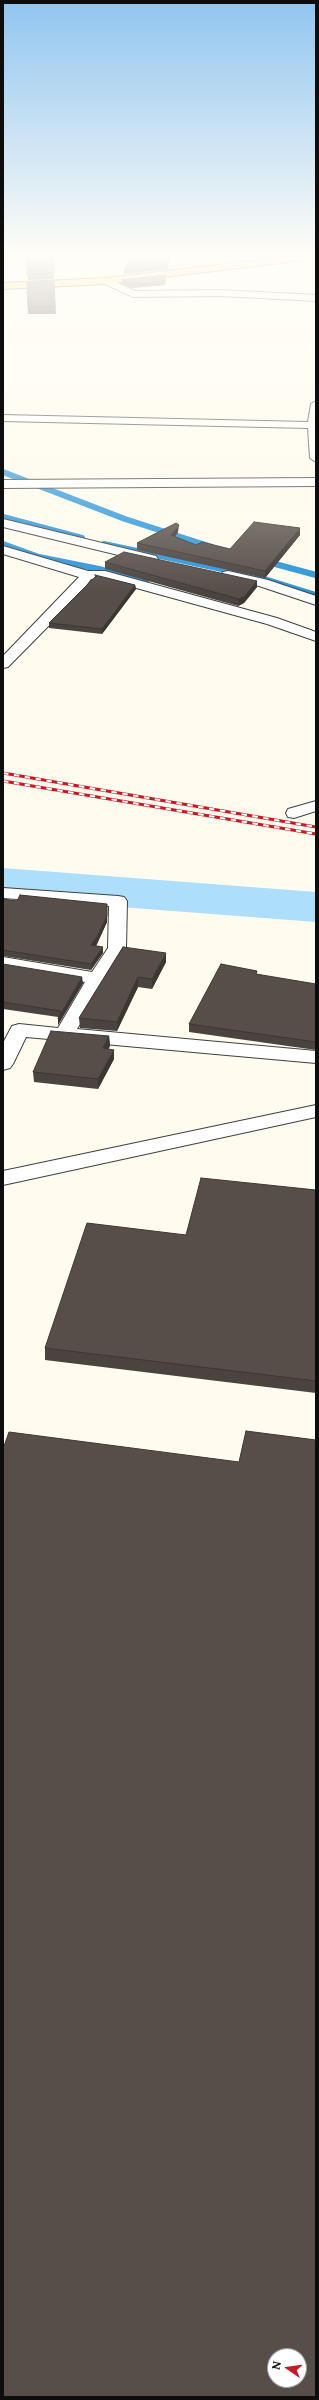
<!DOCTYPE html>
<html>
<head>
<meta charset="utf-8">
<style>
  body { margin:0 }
  #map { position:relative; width:319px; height:2400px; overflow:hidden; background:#fffbee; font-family:Lora,serif }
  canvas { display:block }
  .frame { position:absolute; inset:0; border:4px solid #0d0d0d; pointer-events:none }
  .north { position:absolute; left:267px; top:2348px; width:40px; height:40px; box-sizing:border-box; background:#fff; border:1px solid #9e9e9e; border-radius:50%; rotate:283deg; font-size:11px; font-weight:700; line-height:16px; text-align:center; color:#0d0d0d }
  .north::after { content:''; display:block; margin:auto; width:14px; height:18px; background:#ca1823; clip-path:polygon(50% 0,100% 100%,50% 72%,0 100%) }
</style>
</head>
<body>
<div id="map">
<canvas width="319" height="2400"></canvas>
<div class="frame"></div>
<div class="north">N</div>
</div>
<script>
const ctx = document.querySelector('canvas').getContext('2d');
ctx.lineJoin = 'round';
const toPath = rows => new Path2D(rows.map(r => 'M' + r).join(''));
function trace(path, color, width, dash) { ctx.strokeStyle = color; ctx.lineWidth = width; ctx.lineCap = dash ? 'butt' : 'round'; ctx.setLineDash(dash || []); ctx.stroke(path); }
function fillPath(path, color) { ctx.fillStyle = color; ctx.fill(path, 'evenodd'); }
trace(toPath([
  [3,472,125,519,212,547],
  [3,517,82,538],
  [3,544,39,557,99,569,146,582],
  [104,544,255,576,316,595],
  [264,561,316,575]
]), '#2d96da', 6);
fillPath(toPath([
  [3,868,316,892,316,922,3,898,3,868]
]), '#addffc');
const minor = toPath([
  [103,279,109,279,135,291,220,290,316,295,316,301,220,296,133,297,103,283,103,279],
  [316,401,316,462,310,458,308,428,3,421,3,415,308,422,311,404,316,401],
  [316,478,316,486,3,488,3,480,316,478],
  [3,519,156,556,158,559,151,563,3,527,3,519],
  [3,546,88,571,105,571,277,618,316,632,316,641,267,624,100,578,91,579,79,595,8,667,3,668,3,656,79,577,3,554,3,546],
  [228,571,268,580,316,596,316,605,259,586,223,578,221,575,223,572,228,571],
  [316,801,316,811,294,818,288,817,286,813,288,809,316,801],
  [3,888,118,896,124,897,127,901,126,948,77,1029,316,1051,316,1063,26,1037,13,1064,10,1068,3,1070,3,1043,12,1026,19,1024,58,1028,85,982,3,969,3,957,92,972,108,948,109,906,3,898,3,888],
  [316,1105,316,1117,3,1185,3,1171,316,1105]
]);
const major = toPath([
  [285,257,310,257,306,260,106,284,3,289,3,283,106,278,285,257]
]);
trace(minor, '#404040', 2);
trace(major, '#1e1e1e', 2);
fillPath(minor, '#fff');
fillPath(major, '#ffd65e');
const rail = toPath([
  [3,773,316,827],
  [3,781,316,834]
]);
trace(rail, '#ca1823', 3);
trace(rail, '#fff', 2, [5.5]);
fillPath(toPath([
  [27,257,53,257,54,279,28,280],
  [166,278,165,285,131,288,122,284,122,280],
  [54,281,56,314,28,314,27,282],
  [178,532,175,537,196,545,230,549,300,535,265,578,137,550,137,543],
  [105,562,257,581,257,587,244,603,238,606,105,569],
  [95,575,135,585,136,589,102,634,49,628,49,623,95,578],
  [3,899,107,922,97,944,96,946,103,953,91,970,3,956],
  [123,947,166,962,152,989,138,987,117,1031,80,1028,79,1018],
  [3,964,83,983,58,1025,58,1017,3,1009],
  [316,984,316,1050,189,1032,189,1024],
  [109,1036,110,1046,108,1049,114,1059,98,1089,34,1082,33,1072],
  [316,1190,316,1393,45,1360,45,1348,186,1235]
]), '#4b433f');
fillPath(toPath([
  [169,257,168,269,124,274,124,271],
  [166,275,165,285,131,288,131,284],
  [179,525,178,532,171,542,171,535],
  [300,528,300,535,265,578,265,571],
  [257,581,257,587,244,603,238,606,239,599],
  [135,585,136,589,102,634,102,629],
  [107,904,107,922,97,944,91,952,91,945],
  [103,947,103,953,91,970,91,964],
  [166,953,166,962,152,989,152,979],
  [82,977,83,983,58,1025,58,1019],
  [138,977,138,987,117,1031,117,1022],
  [109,1036,110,1046,104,1058,103,1048],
  [114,1050,114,1059,98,1089,98,1079]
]), '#3d3733');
const building = toPath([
  [27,257,53,257,54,273,27,275,27,257],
  [130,257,169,257,168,266,124,271,130,257],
  [166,275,165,282,131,284,122,280,166,275],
  [54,281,55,307,28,307,27,282,54,281],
  [254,522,300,528,265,571,137,543,176,523,179,525,171,535,196,545,202,542,230,549,254,522],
  [124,552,257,581,244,597,239,599,105,562,124,552],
  [95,575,135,585,102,629,49,623,94,578,97,576,95,575],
  [20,895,107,904,107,916,97,937,91,945,103,947,91,964,3,950,3,899,17,901,20,895],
  [123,947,166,953,152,979,138,977,117,1022,79,1018,123,947],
  [3,964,82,977,58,1019,61,1011,3,1002,3,964],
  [221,964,257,971,256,974,316,984,316,1042,189,1024,221,964],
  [51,1031,109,1036,103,1048,114,1050,98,1079,33,1072,51,1031],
  [201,1178,316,1190,316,1381,45,1348,87,1223,186,1235,201,1178],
  [246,1431,316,1440,316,2397,3,2397,3,1449,9,1432,239,1462,246,1431],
  [275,2356,299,2356,299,2380,275,2380,275,2356]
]);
fillPath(building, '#574e49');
trace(building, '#3d3733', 1);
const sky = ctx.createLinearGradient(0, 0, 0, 593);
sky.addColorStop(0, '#90c5f0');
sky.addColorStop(0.43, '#fffdf7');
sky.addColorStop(1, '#fffdf700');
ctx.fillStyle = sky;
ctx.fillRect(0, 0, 319, 593);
</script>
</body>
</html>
